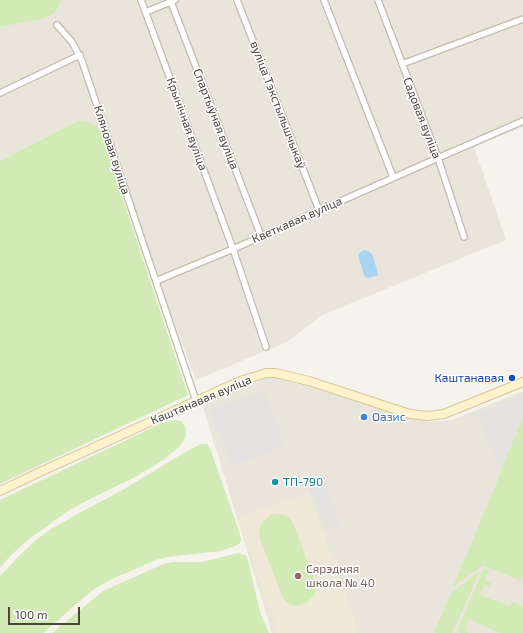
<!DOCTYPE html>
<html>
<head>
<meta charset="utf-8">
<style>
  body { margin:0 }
  #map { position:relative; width:523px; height:633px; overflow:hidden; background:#f6f3ec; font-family:"Exo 2",sans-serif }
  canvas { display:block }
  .scale { position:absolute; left:8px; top:607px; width:72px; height:18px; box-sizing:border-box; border:2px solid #4b4439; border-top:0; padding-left:5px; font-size:12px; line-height:14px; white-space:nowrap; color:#4b4439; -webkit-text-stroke:3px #fff; paint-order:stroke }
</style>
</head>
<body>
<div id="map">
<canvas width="523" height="633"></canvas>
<div class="scale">100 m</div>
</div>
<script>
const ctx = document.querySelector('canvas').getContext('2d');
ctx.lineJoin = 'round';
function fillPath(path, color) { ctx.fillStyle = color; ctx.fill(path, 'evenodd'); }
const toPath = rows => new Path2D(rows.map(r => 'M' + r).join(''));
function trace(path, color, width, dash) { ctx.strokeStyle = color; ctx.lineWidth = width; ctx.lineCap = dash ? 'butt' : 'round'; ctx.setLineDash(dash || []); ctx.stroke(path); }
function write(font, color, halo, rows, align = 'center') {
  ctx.font = font + ' "Exo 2",sans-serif'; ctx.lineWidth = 3; ctx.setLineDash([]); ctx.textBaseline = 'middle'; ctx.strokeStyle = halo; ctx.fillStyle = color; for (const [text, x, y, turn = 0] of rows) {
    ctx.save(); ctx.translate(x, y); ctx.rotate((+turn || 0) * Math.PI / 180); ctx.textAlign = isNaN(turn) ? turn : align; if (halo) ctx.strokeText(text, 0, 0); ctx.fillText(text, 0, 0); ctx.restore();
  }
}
fillPath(toPath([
  [61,0,523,0,523,127,474,147,506,240,322,315,287,342,196,380,101,133,98,128,76,122,0,161,0,27,43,19,49,16,58,8],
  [275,374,430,422,452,420,523,391,523,633,272,633,202,403]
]), '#eae5da');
fillPath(toPath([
  [309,493,359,633,278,633,237,518]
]), '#efe8d6');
fillPath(toPath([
  [0,0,61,0,58,8,54,13,49,16,43,19,0,27],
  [82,121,88,122,94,125,98,128,101,133,188,395,0,484,0,161,70,125,76,122],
  [523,401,523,577,521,581,483,565,453,587,499,477],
  [175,420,181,421,184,425,186,429,186,435,183,442,178,448,163,460,135,477,94,497,71,509,29,539,10,556,0,568,0,500,160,424,168,421],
  [201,444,207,444,210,448,240,534,241,540,240,543,235,546,221,551,167,557,156,560,112,579,94,589,43,633,0,633,0,576,23,552,37,539,51,529,81,512,121,491,180,455],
  [275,514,285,515,292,521,315,581,316,590,314,595,308,602,304,604,295,606,286,602,283,598,260,539,259,529,263,521,271,515],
  [238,553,247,556,260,612,269,633,52,633,103,591,152,569,164,564,174,562,202,562],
  [484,568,489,570,485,580,491,583,489,587,484,584,479,595,510,606,513,602,523,606,523,633,500,633,469,619,464,630,469,633,461,633,457,631],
  [480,571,452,633,434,633,451,593]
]), '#d2eab5');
fillPath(toPath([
  [264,390,285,446,232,466,210,410],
  [523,394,523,418,501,470,476,414],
  [323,476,341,525,326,532,307,482]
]), '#e5e3e0');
fillPath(toPath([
  [364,250,368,251,372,254,378,273,378,275,376,276,368,278,365,277,364,275,358,256,360,252]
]), '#a9d4f2');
const minor = toPath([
  [141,0,233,249,266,347],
  [237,0,319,210],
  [324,0,393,177],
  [378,0,438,158,464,237],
  [171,2,261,236],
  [146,12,175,0],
  [57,25,72,42,82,61,196,401],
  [402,64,523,19],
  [0,93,80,55],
  [156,281,233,249,438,158,523,121]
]);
const secondary = toPath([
  [0,491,40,472,240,381,266,373,276,373,309,381,410,414,428,416,444,414,523,382]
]);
trace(minor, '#c2bbae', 8);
trace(secondary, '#d6c79b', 10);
trace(minor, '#fff', 5.5);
trace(secondary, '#fff3cd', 8);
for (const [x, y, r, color] of [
  [512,378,4,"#1a4fb4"],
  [364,417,4,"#3f7fe0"],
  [275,482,4,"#0f9aa8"],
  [298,576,4,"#8d6e63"]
]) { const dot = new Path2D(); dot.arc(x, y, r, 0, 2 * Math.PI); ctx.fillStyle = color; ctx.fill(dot); trace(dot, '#fff', 1.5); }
write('12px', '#4b4439', '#fff', [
  ["вуліца Тэкстыльшчыкаў",278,105,69],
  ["Садовая вуліца",422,118,69],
  ["Спартыўная вуліца",216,119,69],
  ["Крынічная вуліца",187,124,70],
  ["Кляновая вуліца",112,150,72],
  ["Кветкавая вуліца",297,220,-24],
  ["Каштанавая вуліца",201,400,-23]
]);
write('12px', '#164399', '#fff', [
  ["Каштанавая",504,378]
], 'right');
write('12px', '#366cbe', '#fff', [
  ["Оазис",372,417]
], 'left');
write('12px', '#0d838f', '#fff', [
  ["ТП-790",283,482]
], 'left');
write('12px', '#785e54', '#fff', [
  ["Сярэдняя",306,569],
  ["школа № 40",306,583]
], 'left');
</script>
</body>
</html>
